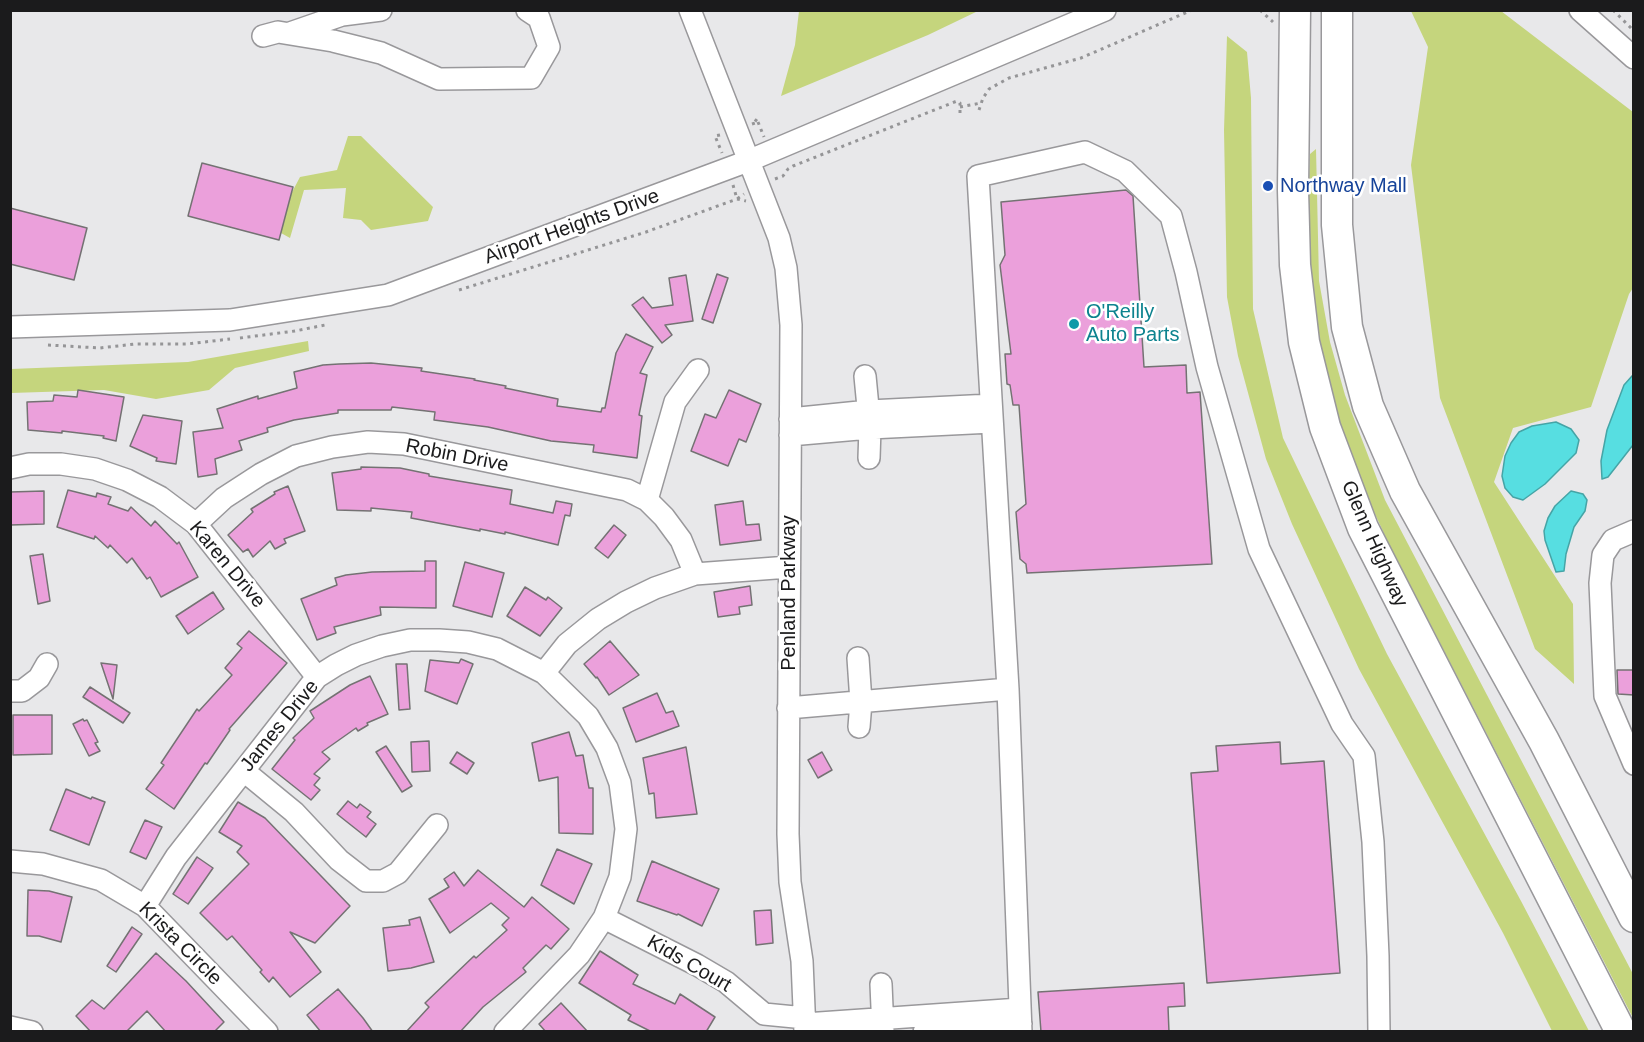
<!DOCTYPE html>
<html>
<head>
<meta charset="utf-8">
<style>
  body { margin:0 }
  #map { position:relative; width:1644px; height:1042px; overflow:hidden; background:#e8e8ea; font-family:Arial,sans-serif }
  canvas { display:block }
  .frame { position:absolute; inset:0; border:12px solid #1b1b1c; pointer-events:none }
</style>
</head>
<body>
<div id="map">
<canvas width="1644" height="1042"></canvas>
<div class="frame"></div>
</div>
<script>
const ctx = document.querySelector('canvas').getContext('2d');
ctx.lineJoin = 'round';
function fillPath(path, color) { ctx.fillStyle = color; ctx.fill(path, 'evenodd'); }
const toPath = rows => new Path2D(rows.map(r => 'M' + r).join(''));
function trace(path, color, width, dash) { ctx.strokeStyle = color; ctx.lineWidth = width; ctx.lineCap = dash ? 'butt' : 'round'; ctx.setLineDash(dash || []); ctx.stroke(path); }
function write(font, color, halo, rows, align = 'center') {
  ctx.font = font + ' Arial,sans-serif'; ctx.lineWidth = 5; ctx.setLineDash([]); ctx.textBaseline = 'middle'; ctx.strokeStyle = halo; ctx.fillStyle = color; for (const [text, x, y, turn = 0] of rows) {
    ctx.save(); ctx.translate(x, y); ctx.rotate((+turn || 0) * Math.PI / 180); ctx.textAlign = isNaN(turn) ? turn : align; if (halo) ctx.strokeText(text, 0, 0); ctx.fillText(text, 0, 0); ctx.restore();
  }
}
fillPath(toPath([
  [799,11,799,10,978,11,928,35,781,96,795,45],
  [1411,11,1501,11,1633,112,1633,288,1629,294,1591,407,1513,428,1494,482,1573,604,1574,684,1535,649,1440,398,1411,165,1428,47],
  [1227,36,1247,52,1251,98,1253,309,1283,438,1387,654,1521,901,1589,1031,1552,1031,1503,933,1359,669,1292,524,1266,459,1238,356,1227,297,1224,130],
  [348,136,361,136,433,207,428,221,371,230,361,220,343,218,346,188,304,190,290,238,281,233,290,196,300,177,337,170],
  [1316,149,1319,281,1330,342,1345,395,1385,500,1633,974,1633,1018,1388,542,1347,454,1319,340,1311,289,1308,211,1310,154],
  [308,341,309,351,235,368,209,390,156,399,104,390,11,393,11,369,188,362]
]), '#c5d57d');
const water = toPath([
  [1632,376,1634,376,1633,445,1608,477,1602,479,1601,461,1607,430,1624,385,1632,376],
  [1556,422,1571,429,1579,440,1576,453,1545,484,1523,500,1513,497,1505,488,1502,476,1505,456,1511,443,1519,432,1532,426,1556,422],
  [1571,491,1583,494,1587,500,1585,511,1574,527,1566,554,1564,571,1556,572,1545,540,1544,531,1548,518,1555,506,1571,491]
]);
fillPath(water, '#57dee1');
trace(water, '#45a4a6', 1.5);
const building = toPath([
  [202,163,293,187,279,240,188,216,202,163],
  [1126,190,1133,196,1144,367,1186,365,1187,393,1200,392,1212,564,1027,573,1026,564,1020,559,1016,512,1026,504,1019,405,1013,405,1010,385,1007,384,1005,354,1011,354,1000,265,1005,255,1001,202,1126,190],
  [10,208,87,228,74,280,10,264,10,208],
  [717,274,728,278,713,323,702,319,717,274],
  [686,275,693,321,665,325,672,335,662,343,632,305,643,297,652,308,673,305,669,278,686,275],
  [626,334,653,347,640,373,647,375,639,415,642,416,637,458,593,452,594,445,551,441,488,427,434,420,435,412,392,407,391,410,338,410,338,413,294,420,267,428,268,432,239,441,242,450,215,459,217,474,198,477,193,432,223,428,217,409,258,396,258,399,297,388,294,372,323,365,339,364,371,363,422,368,421,371,475,379,474,380,506,386,505,388,558,399,557,406,601,412,602,408,605,408,616,353,626,334],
  [78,390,124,397,116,441,103,438,104,436,62,431,62,433,28,430,27,402,53,401,54,395,77,397,78,390],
  [729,390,761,404,746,442,739,439,728,466,691,451,705,414,716,418,729,390],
  [143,415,182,421,176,464,156,461,157,458,130,446,143,415],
  [361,467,400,468,429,474,429,476,512,490,510,504,553,513,556,501,572,504,570,516,565,515,558,545,505,532,505,534,480,529,480,531,411,518,412,512,371,508,371,511,337,510,332,473,361,469,361,467],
  [288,486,305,531,284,539,286,543,275,549,270,541,253,557,248,549,243,552,228,535,253,512,251,509,275,494,274,492,288,486],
  [68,490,96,497,97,493,111,497,108,504,128,511,131,507,151,526,155,521,177,544,179,542,198,577,161,597,150,577,147,579,132,558,127,563,110,545,108,548,95,536,94,539,57,527,68,490],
  [44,491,44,524,10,525,10,492,44,491],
  [743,501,746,525,759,524,761,540,720,545,715,505,743,501],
  [614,525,626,535,608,558,595,548,614,525],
  [43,554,50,601,38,604,30,556,43,554],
  [425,561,436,561,436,608,380,607,381,615,334,627,336,633,317,640,301,599,337,585,335,578,346,575,372,572,425,571,425,561],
  [465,562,504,573,492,617,453,606,465,562],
  [750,586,752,605,739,607,740,614,718,617,714,592,750,586],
  [525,587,546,600,548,597,562,608,540,636,507,616,525,587],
  [213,592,224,609,188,634,176,616,213,592],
  [249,631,287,663,229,729,230,730,207,764,205,763,174,809,146,789,164,765,161,763,197,709,199,711,232,675,225,668,242,648,237,644,249,631],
  [610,641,639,675,609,695,597,677,596,678,584,664,610,641],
  [461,659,473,664,457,704,425,691,430,660,459,663,461,659],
  [101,663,117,665,113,699,101,663],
  [396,664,407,664,410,709,399,710,396,664],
  [1617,670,1634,670,1634,695,1618,694,1617,670],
  [370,676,388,714,367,723,368,725,358,731,356,728,322,752,330,759,314,774,320,778,314,785,320,790,311,800,272,769,295,740,293,738,314,718,310,711,350,685,370,676],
  [90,687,130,713,123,723,83,697,90,687],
  [657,693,666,713,673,711,679,726,636,742,623,708,657,693],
  [13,715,52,715,52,754,13,755,13,715],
  [83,719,84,721,87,720,98,742,95,743,100,751,89,756,73,724,83,719],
  [569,732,576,756,583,755,589,788,593,788,593,834,559,833,558,777,539,781,532,743,569,732],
  [429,741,430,771,412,772,411,742,429,741],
  [1280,742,1281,764,1324,761,1340,973,1207,983,1191,773,1218,771,1216,746,1280,742],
  [386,746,412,786,402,792,376,752,386,746],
  [686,747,697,814,656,818,654,793,649,794,643,758,686,747],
  [457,752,474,763,467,774,450,763,457,752],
  [822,752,832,770,818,778,808,760,822,752],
  [66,789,91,799,92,797,105,802,89,845,50,830,66,789],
  [348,801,357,808,360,804,371,812,367,817,376,824,366,837,337,814,348,801],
  [238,802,265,818,350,906,315,943,290,932,321,972,290,997,273,977,269,982,260,972,262,970,232,936,227,940,200,913,249,864,237,852,242,846,219,832,238,802],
  [145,820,162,827,146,859,130,852,145,820],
  [557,849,592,864,574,904,541,885,557,849],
  [197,857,213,868,188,904,173,894,197,857],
  [652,861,719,889,702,926,678,914,677,915,637,901,652,861],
  [478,870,524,907,532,897,569,929,551,949,546,945,523,968,526,972,483,1007,460,1032,406,1032,429,1007,425,1003,474,956,476,958,507,930,502,925,509,918,491,903,450,933,429,899,449,887,444,879,454,872,464,886,478,870],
  [28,890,49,891,72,897,61,942,39,936,27,936,28,890],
  [771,910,773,943,756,945,754,911,771,910],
  [420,917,434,962,411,968,388,971,383,928,410,925,409,920,420,917],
  [132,927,142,934,116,972,107,966,132,927],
  [600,951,638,975,633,984,675,1004,680,994,715,1017,706,1032,652,1032,628,1020,631,1015,579,983,600,951],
  [156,953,186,981,224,1022,214,1032,166,1032,147,1011,126,1032,91,1032,76,1016,92,1000,104,1009,156,953],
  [1184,983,1185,1006,1168,1007,1169,1032,1041,1032,1038,992,1184,983],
  [338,989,363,1018,373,1032,321,1032,307,1015,338,989],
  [561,1003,588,1032,546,1032,539,1024,561,1003]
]);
fillPath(building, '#eba0db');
trace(building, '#747273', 1.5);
const minor = toPath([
  [690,10,779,238,786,268,791,325,788,834,790,882,802,961,805,1032],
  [1580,10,1634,58],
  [290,33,342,15,381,10],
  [263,36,278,32,333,41,381,53,439,79,531,78,549,47,539,18,527,10],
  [10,327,230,320,388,295,748,161,1105,10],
  [865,376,870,428,869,458],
  [790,419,869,411,991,405],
  [790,435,870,428,992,422],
  [10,468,29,464,61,464,95,469,127,480,160,497,196,524,317,677],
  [647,500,675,402,698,370],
  [196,524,224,498,261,474,296,456,332,447,368,442,404,444,627,490,647,500,664,517,681,540,695,574],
  [1634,531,1613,540,1603,555,1600,583,1605,696,1634,764],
  [858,658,861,702,859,727],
  [544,673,567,644,598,619,626,602,655,588,695,574,789,567],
  [10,691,22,691,39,678,47,664],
  [788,708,1008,689],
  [244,771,294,812,339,860,366,881,383,881,398,873,437,825],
  [10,861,43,864,101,880,145,906,267,1032],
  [145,906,176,857,317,677,336,665,356,655,382,646,410,640,439,640,468,642,497,649,544,673,588,716,607,748,620,783,626,829,620,877,604,918,579,955,505,1032],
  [604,918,697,965,726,982,764,1014,805,1018],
  [881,984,883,1031],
  [805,1024,1020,1009],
  [10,1027,32,1032],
  [924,1032,1021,1024],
  [1021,1032,1008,689,978,176,1085,152,1125,171,1171,216,1186,272,1207,367,1259,549,1342,724,1364,756,1373,842,1378,956,1379,1032]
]);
const highway = toPath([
  [1295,10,1293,190,1295,265,1304,342,1325,427,1363,528,1621,1032],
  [1337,10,1337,225,1347,327,1368,406,1405,491,1544,741,1634,917]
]);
trace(minor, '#99989b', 24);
trace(highway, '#99989b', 33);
trace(toPath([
  [1260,10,1273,22],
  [1613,10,1634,31],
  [960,107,981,103],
  [979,110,983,98,989,89,1009,78,1081,58,1192,10],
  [758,122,764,137],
  [752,124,758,122,753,118],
  [720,135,715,136,722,153],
  [775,179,783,176,788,169,793,166,957,101,960,103,960,116],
  [733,185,737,199,744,194],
  [459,290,646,232,737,199,746,201],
  [240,338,295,331,325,325],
  [48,345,100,348,135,344,187,344,230,339]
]), '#959597', 3, [3, 4.5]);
trace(minor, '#fff', 21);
trace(highway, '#fff', 30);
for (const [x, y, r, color] of [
  [1268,186,6,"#1a4fb4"],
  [1074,324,6,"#0f9aa8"]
]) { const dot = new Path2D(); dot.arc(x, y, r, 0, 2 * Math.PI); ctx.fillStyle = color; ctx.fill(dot); trace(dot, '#fff', 2); }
write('20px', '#164399', '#fff', [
  ["Northway Mall",1280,186]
], 'left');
write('20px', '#1b1b1c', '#fff', [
  ["Airport Heights Drive",572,227,-20],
  ["Robin Drive",457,456,11],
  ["Glenn Highway",1374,544,66],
  ["Karen Drive",227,565,50],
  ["Penland Parkway",789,593,-90],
  ["James Drive",280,726,-51],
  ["Krista Circle",180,944,45],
  ["Kids Court",689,964,30]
]);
write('20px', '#0d838f', '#fff', [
  ["O'Reilly",1086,312],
  ["Auto Parts",1086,335]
], 'left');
</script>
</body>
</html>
